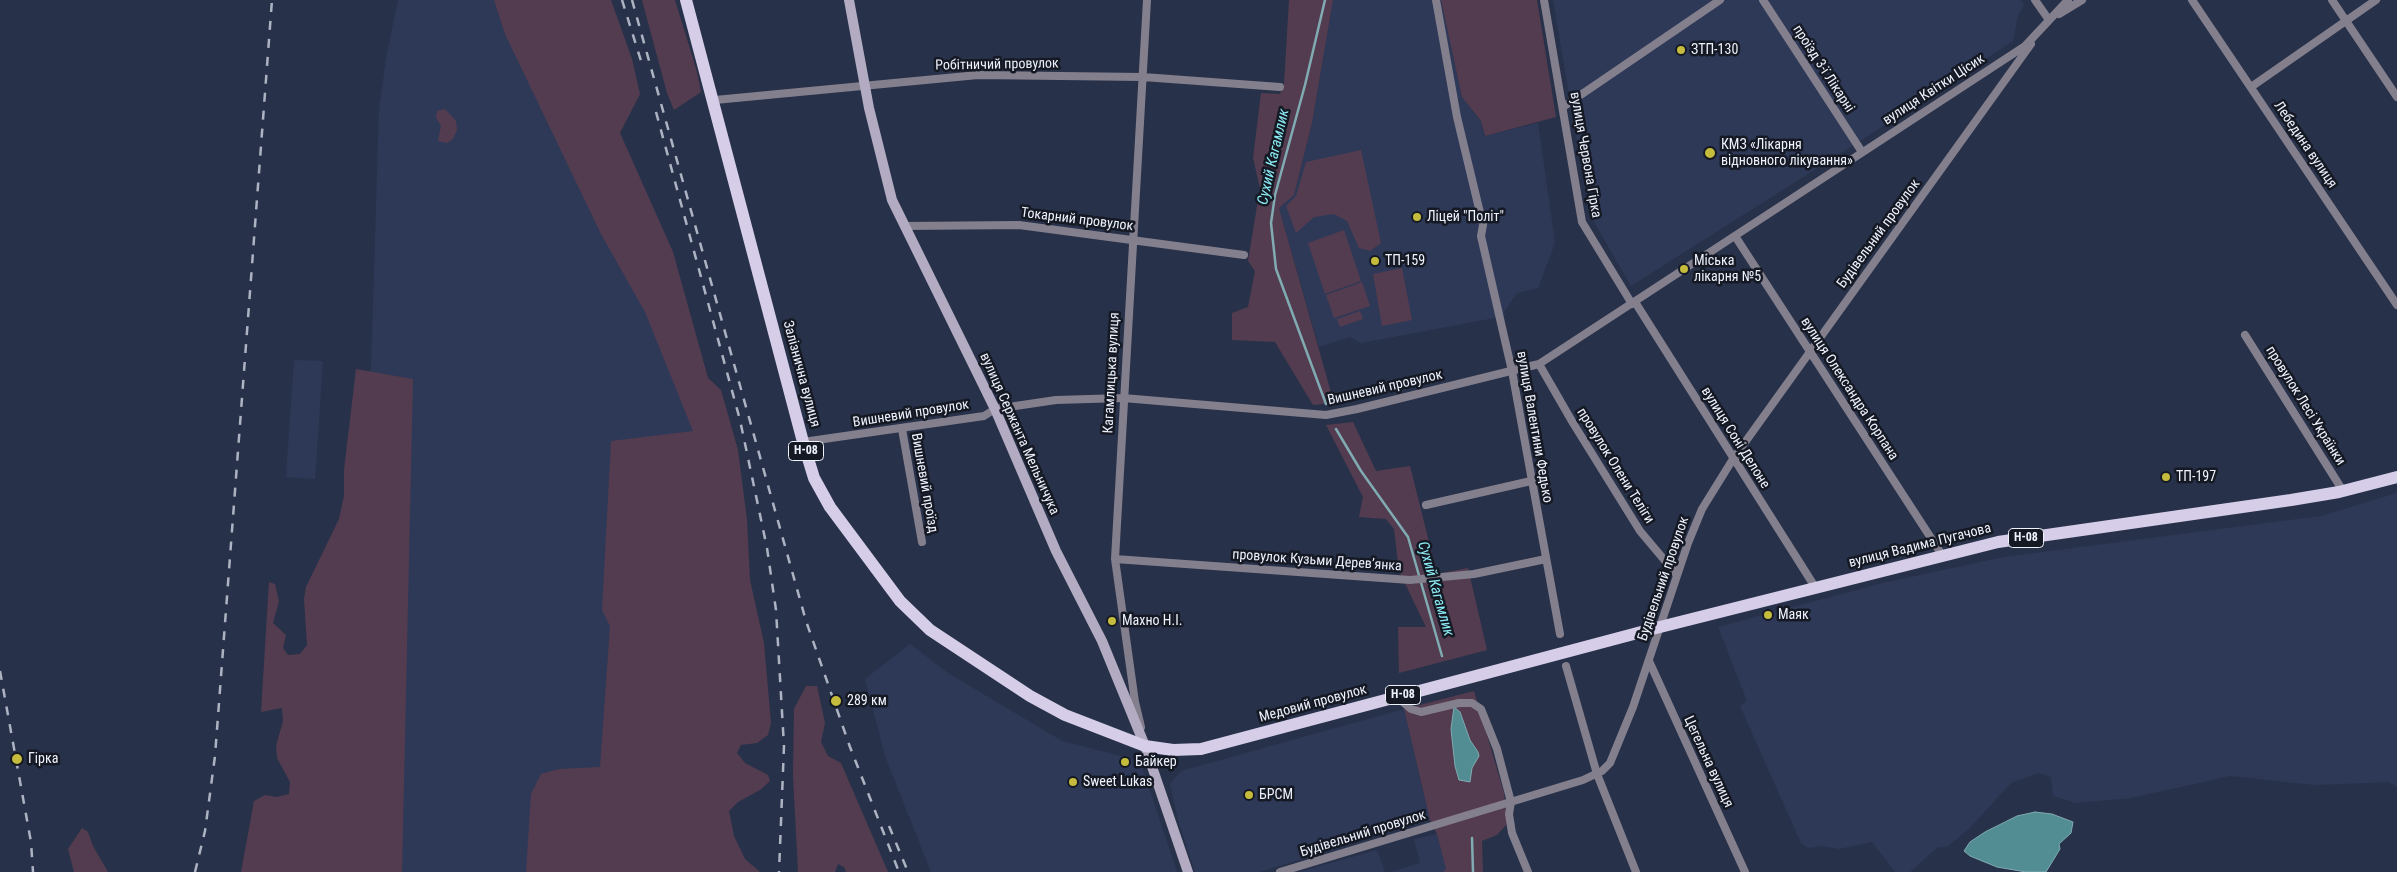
<!DOCTYPE html>
<html>
<head>
<meta charset="utf-8">
<style>
  body { margin:0 }
  canvas { display:block; background:#273149 }
</style>
</head>
<body>
<canvas width="2397" height="872"></canvas>
<script>
const ctx = document.querySelector('canvas').getContext('2d');
ctx.lineJoin = 'round';
function fillPath(path, color) { ctx.fillStyle = color; ctx.fill(path, 'evenodd'); }
const toPath = rows => new Path2D(rows.map(r => 'M' + r).join(''));
function trace(path, color, width, dash) { ctx.strokeStyle = color; ctx.lineWidth = width; ctx.lineCap = dash ? 'butt' : 'round'; ctx.setLineDash(dash || []); ctx.stroke(path); }
function write(font, color, halo, rows, align = 'center') {
  ctx.font = font + ' "Roboto Condensed",sans-serif'; ctx.lineWidth = 5; ctx.setLineDash([]); ctx.textBaseline = 'middle'; ctx.strokeStyle = halo; ctx.fillStyle = color; for (const [text, x, y, turn = 0] of rows) {
    ctx.save(); ctx.translate(x, y); ctx.rotate((+turn || 0) * Math.PI / 180); ctx.textAlign = isNaN(turn) ? turn : align; if (halo) ctx.strokeText(text, 0, 0); ctx.fillText(text, 0, 0); ctx.restore();
  }
}
fillPath(toPath([
  [398,0,552,0,620,133,673,252,708,379,712,872,348,872,371,370,379,111,386,58],
  [1333,0,1441,0,1462,97,1481,122,1484,136,1538,123,1555,243,1538,288,1517,293,1504,312,1505,316,1361,343,1350,337,1319,347,1279,208,1294,195,1312,123],
  [1553,0,2021,0,2024,5,2018,15,2013,41,1860,141,1631,286,1593,220,1588,206],
  [294,360,323,361,315,479,286,477],
  [2397,493,2397,787,2389,782,2315,785,2230,776,2131,798,2076,803,2053,796,2051,777,2038,773,2011,783,1969,829,1947,847,1938,847,1910,872,1895,872,1872,842,1839,849,1822,846,1808,848,1801,843,1740,706,1747,701,1718,627,1883,583,2004,557,2321,516],
  [910,644,948,673,1062,741,1140,761,1177,872,931,872,885,756,865,679],
  [1404,709,1430,820,1259,872,1195,872,1178,820,1170,784,1181,771],
  [1437,834,1447,870,1443,872,1390,872,1420,863,1414,839],
  [1377,850,1385,872,1299,872]
]), '#2e3958');
fillPath(toPath([
  [494,0,611,0,632,59,640,94,620,133,673,252,708,378,721,390,738,450,747,520,750,580,764,643,771,723,768,735,757,743,741,745,737,753,745,763,768,775,770,781,760,790,738,802,729,811,734,836,745,859,760,872,526,872,531,794,541,774,559,769,600,767,610,626,602,610,611,441,693,431,645,312,601,234,505,34],
  [642,0,675,0,697,72,701,92,674,110,667,93],
  [1289,0,1333,0,1312,123,1294,195,1279,208,1334,403,1313,405,1275,342,1232,340,1232,313,1248,307,1255,271,1248,261,1260,188,1253,158,1261,93,1280,94,1284,84],
  [1441,0,1537,0,1556,117,1485,136,1481,121,1462,97],
  [445,109,456,121,457,130,453,139,447,143,438,141,441,126,436,117,437,111],
  [1361,150,1381,243,1370,251,1359,248,1347,221,1334,214,1314,217,1296,233,1286,206,1296,196,1306,162],
  [1344,230,1361,281,1325,294,1308,243],
  [1402,268,1412,320,1382,326,1373,274],
  [1362,282,1370,306,1334,318,1326,295],
  [1360,311,1363,319,1340,327,1337,319],
  [356,369,413,379,402,872,241,872,254,801,265,795,277,797,289,794,290,782,277,758,276,746,283,721,282,708,261,712,269,582,275,584,279,601,273,623,286,635,283,648,288,655,300,654,307,645,304,599,306,587,339,519,344,496,344,470],
  [1353,422,1376,471,1410,466,1437,574,1468,568,1487,650,1399,673,1398,627,1426,627,1399,571,1394,529,1386,519,1359,517,1363,497,1326,425],
  [806,686,817,686,825,723,821,742,828,756,841,763,888,872,846,872,844,867,838,864,835,872,798,872,793,776,794,709],
  [1474,691,1504,793,1507,824,1497,835,1482,841,1483,872,1443,872,1446,869,1437,834,1430,820,1404,709],
  [1460,712,1470,740,1478,752,1472,768,1455,766,1451,729],
  [82,828,88,832,93,846,108,872,74,872,68,849]
]), '#533c4f');
const water = toPath([
  [1454,707,1460,712,1470,740,1478,752,1479,756,1472,768,1470,782,1459,780,1455,766,1451,729,1454,707],
  [2035,812,2052,814,2073,822,2071,833,2059,844,2060,849,2046,872,2026,872,1997,867,1970,856,1964,851,1970,842,1985,832,2017,816,2035,812]
]);
fillPath(water, '#518d92');
trace(water, '#80abb2', 1);
trace(toPath([
  [1325,0,1305,85,1275,195,1271,223,1276,269,1326,404],
  [1336,429,1361,471,1408,537,1442,656],
  [1472,838,1473,872]
]), '#80abb2', 2.5);
trace(toPath([
  [1436,0,1457,117,1482,221],
  [1544,0,1582,222,1632,304],
  [1763,0,1862,152],
  [2035,0,2049,20],
  [2192,0,2397,305],
  [2332,0,2397,97],
  [2059,14,2082,0],
  [2251,87,2376,0],
  [715,100,978,75,1143,77,1280,87],
  [1563,107,1720,0],
  [1483,225,1481,236,1512,371,1560,634],
  [905,226,1019,225,1244,255],
  [1735,236,1942,555],
  [1635,302,1815,587],
  [2245,335,2343,491],
  [1539,364,1573,423,1640,531,1677,575],
  [902,429,922,542],
  [803,442,984,416,995,409,1056,400,1123,398,1326,415,1357,409,1539,364,2025,46,2068,0],
  [1426,505,1531,481],
  [1115,559,1410,580,1474,574,1546,559],
  [1649,661,1745,872],
  [1566,666,1597,774,1636,872],
  [1397,697,1411,709,1421,712,1459,703,1472,703,1481,709,1497,749,1511,802,1509,814,1512,833,1528,872],
  [1141,727,1135,702,1115,559,1147,0],
  [1280,872,1583,780,1602,771,1610,763,1633,707,1688,543,1702,509,1733,459,2031,44]
]), '#847f8d', 8);
trace(toPath([
  [849,0,869,108,892,200,995,409,1056,551,1102,641,1145,746,1188,872]
]), '#b2abc1', 10);
trace(toPath([
  [686,0,803,442,814,478,830,507,900,601,930,630,1030,696,1065,715,1145,746,1173,750,1201,749,1660,627,1998,542,2291,500,2339,492,2397,477]
]), '#d6cde9', 12);
trace(toPath([
  [622,0,642,64],
  [632,0,806,621,850,747,899,872],
  [656,112,740,420,767,548,776,610,784,746,779,872],
  [0,671,31,842,33,872],
  [889,826,908,872],
  [195,872,205,831,215,756,272,0]
]), '#adb3c2', 2.5, [9, 9]);
for (const [x, y, r, color] of [
  [1681,50,5,"#c5bc3d"],
  [1710,153,6,"#c5bc3d"],
  [1417,217,5,"#c5bc3d"],
  [1375,261,5,"#c5bc3d"],
  [1684,269,5,"#c5bc3d"],
  [2166,477,5,"#c5bc3d"],
  [1768,615,5,"#c5bc3d"],
  [1112,621,5,"#c5bc3d"],
  [836,701,6,"#c5bc3d"],
  [17,759,6,"#c5bc3d"],
  [1125,762,5,"#c5bc3d"],
  [1073,782,5,"#c5bc3d"],
  [1249,795,5,"#c5bc3d"]
]) { const dot = new Path2D(); dot.arc(x, y, r, 0, 2 * Math.PI); ctx.fillStyle = color; ctx.fill(dot); trace(dot, '#151924', 2); }
for (const [x, y, w] of [
  [806,451,35],
  [2026,538,35],
  [1403,695,35]
]) { const box = new Path2D(); box.roundRect(x - w / 2, y - 9.5, w, 19, 4); ctx.fillStyle = '#151924'; ctx.fill(box); trace(box, '#eef2fc', 1); }
write('bold 12px', '#eef2fc', null, [
  ["Н-08",806,451],
  ["Н-08",2026,538],
  ["Н-08",1403,695]
]);
write('14px', '#eef2fc', '#151924', [
  ["ЗТП-130",1691,50],
  ["КМЗ «Лікарня",1721,145],
  ["відновного лікування»",1721,161],
  ["Ліцей \"Політ\"",1427,217],
  ["ТП-159",1385,261],
  ["Міська",1694,261],
  ["лікарня №5",1694,277],
  ["ТП-197",2176,477],
  ["Маяк",1778,615],
  ["Махно Н.І.",1122,621],
  ["289 км",847,701],
  ["Гірка",28,759],
  ["Байкер",1135,762],
  ["Sweet Lukas",1083,782],
  ["БРСМ",1259,795]
], 'left');
write('14px', '#eef2fc', '#151924', [
  ["Робітничий провулок",997,65,-1],
  ["проїзд 3-ї Лікарні",1823,69,57],
  ["вулиця Квітки Цісик",1934,90,-33],
  ["Лебедина вулиця",2305,145,56],
  ["вулиця Червона Гірка",1585,155,80],
  ["Токарний провулок",1077,220,7],
  ["Будівельний провулок",1879,234,-54],
  ["Кагамлицька вулиця",1112,373,-87],
  ["Залізнична вулиця",801,374,75],
  ["Вишневий провулок",1385,388,-13],
  ["вулиця Олександра Корпана",1849,389,57],
  ["провулок Лесі Українки",2305,406,58],
  ["Вишневий провулок",911,414,-9],
  ["вулиця Валентини Федько",1534,427,80],
  ["вулиця Сержанта Мельничука",1019,434,66],
  ["вулиця Соні Делоне",1735,438,58],
  ["провулок Олени Теліги",1615,466,58],
  ["Вишневий проїзд",924,483,80],
  ["вулиця Вадима Пугачова",1920,546,-14],
  ["провулок Кузьми Деревʼянка",1317,561,4],
  ["Будівельний провулок",1664,579,-71],
  ["Медовий провулок",1313,704,-15],
  ["Цегельна вулиця",1708,762,65],
  ["Будівельний провулок",1363,834,-17]
]);
write('italic 15px', '#8becf5', '#151924', [
  ["Сухий Кагамлик",1274,157,-77],
  ["Сухий Кагамлик",1435,589,74]
]);
</script>
</body>
</html>
